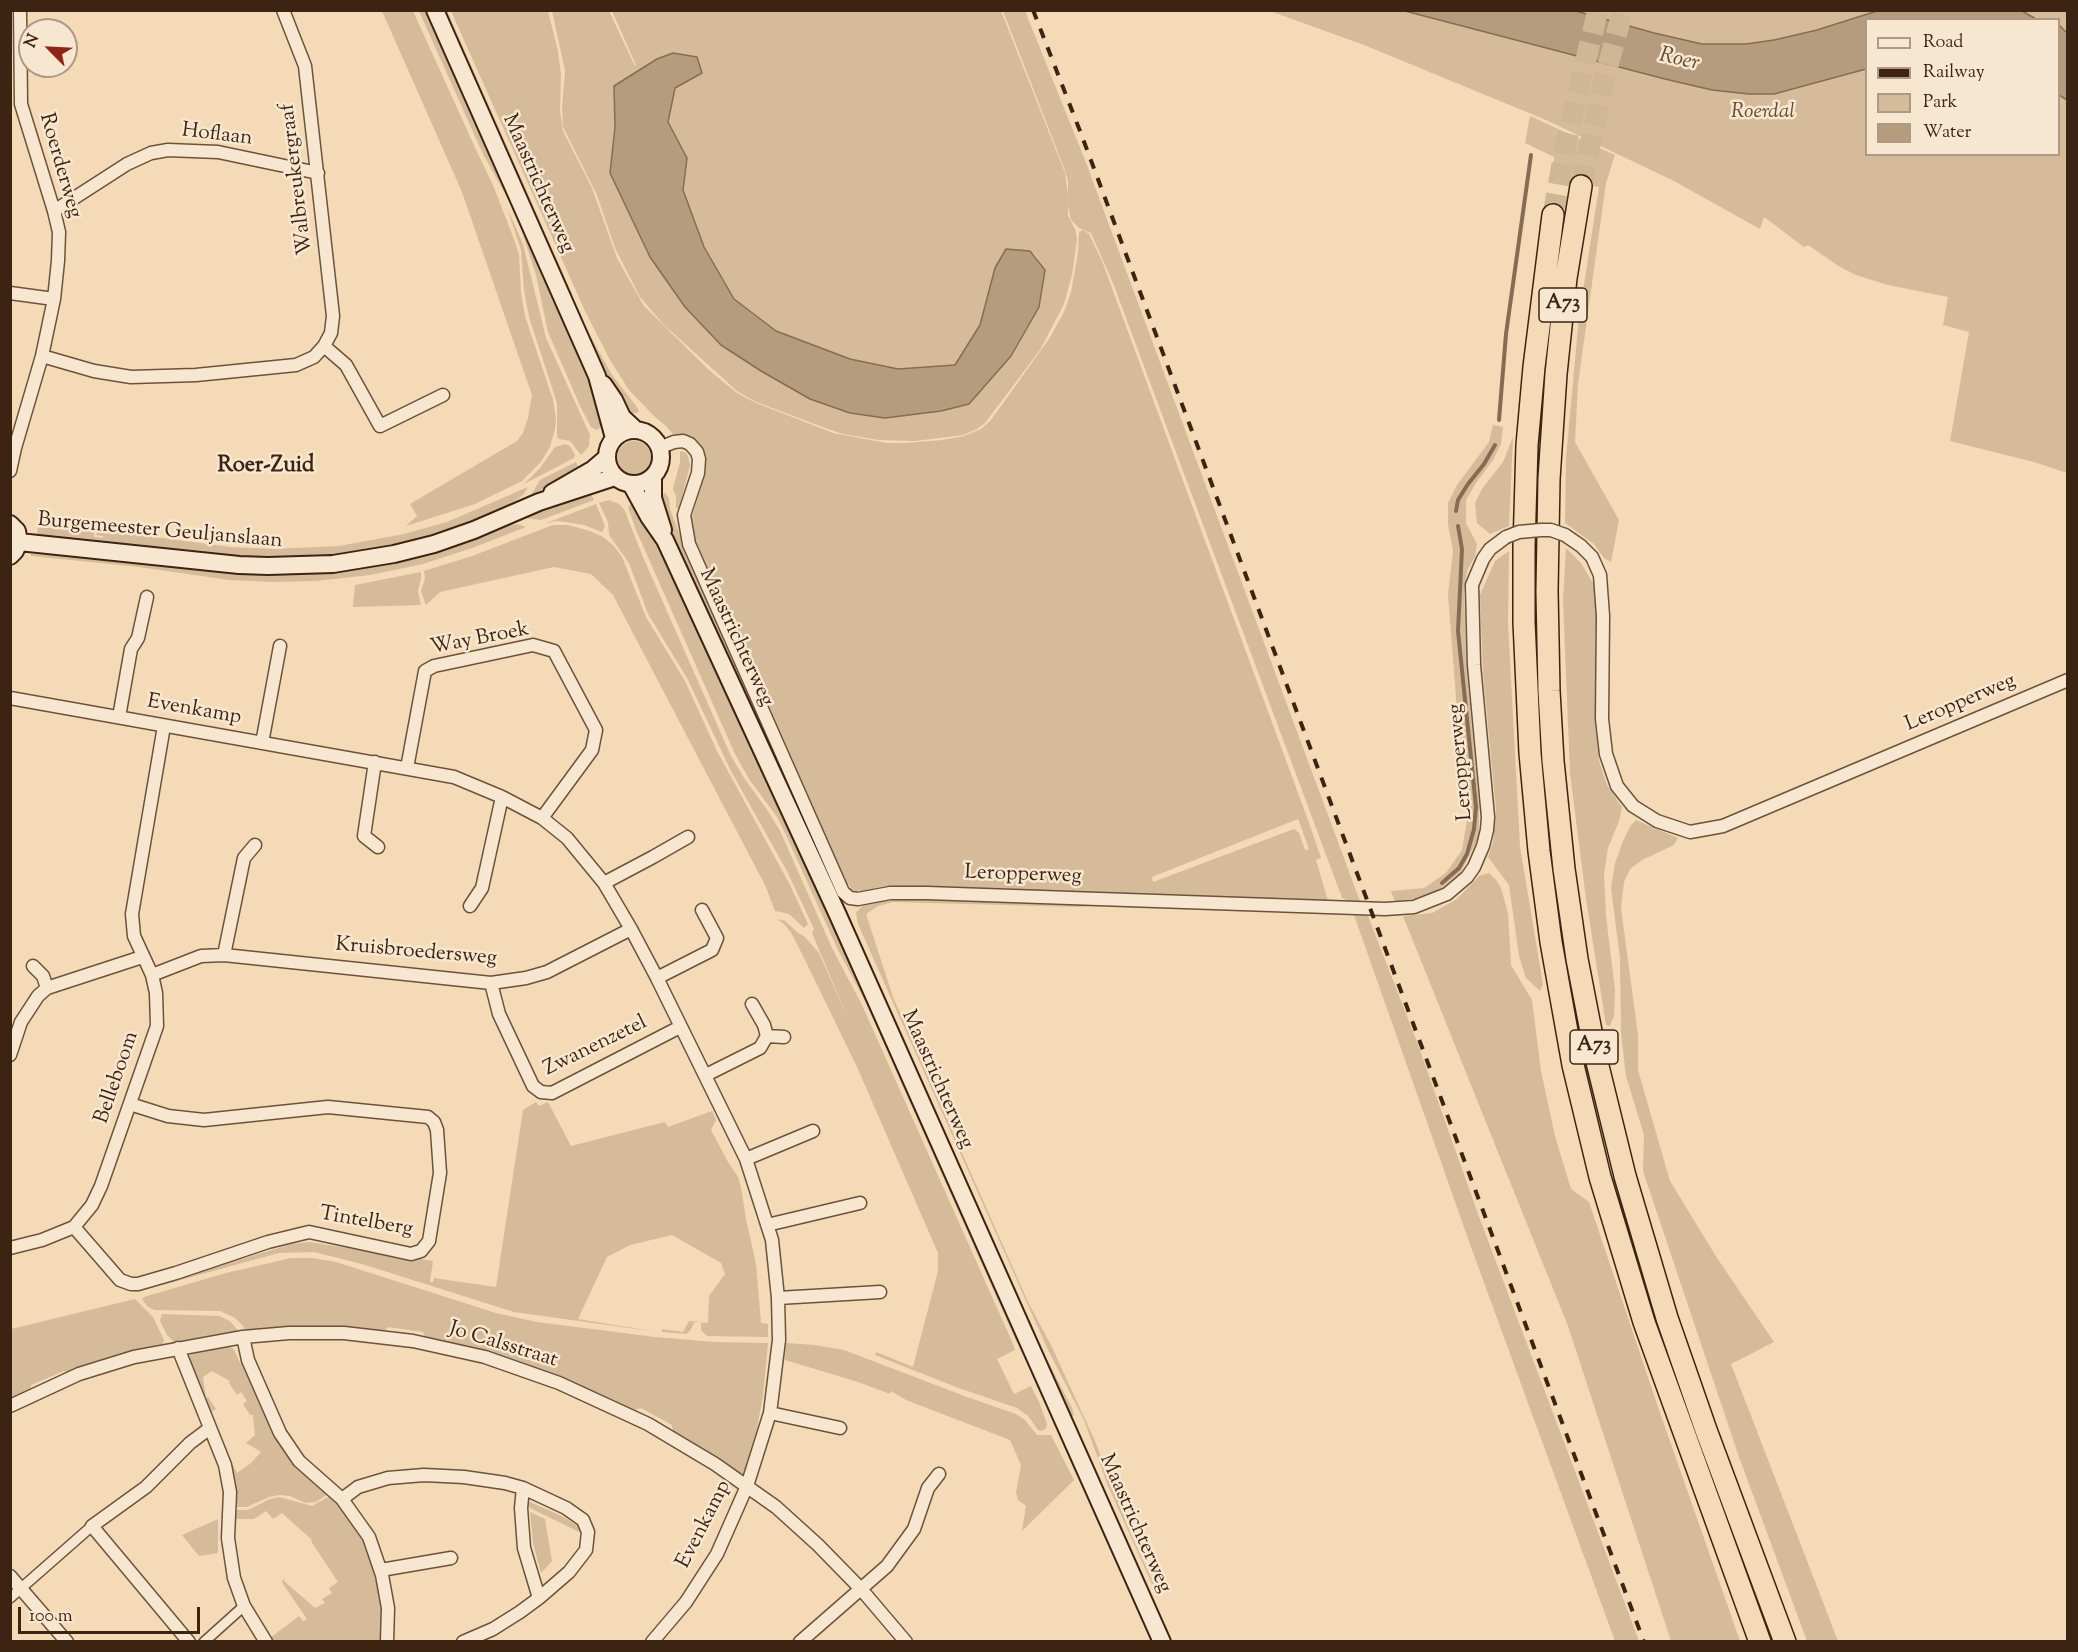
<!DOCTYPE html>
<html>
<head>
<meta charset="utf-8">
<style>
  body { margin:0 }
  #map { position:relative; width:2078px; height:1652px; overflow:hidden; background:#f4dab6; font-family:"Sorts Mill Goudy",serif }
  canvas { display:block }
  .frame { position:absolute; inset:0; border:12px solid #3d2412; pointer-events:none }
  .legend { position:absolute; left:1865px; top:18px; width:195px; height:138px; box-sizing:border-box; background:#f8e7d0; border:2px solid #ad9984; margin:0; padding:8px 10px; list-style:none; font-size:18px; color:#3d2412 }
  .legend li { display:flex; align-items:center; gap:12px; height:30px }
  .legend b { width:30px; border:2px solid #ad9984 }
  .north { position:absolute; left:18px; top:18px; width:60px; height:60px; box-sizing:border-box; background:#f8e7d0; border:2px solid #ad9984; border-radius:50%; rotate:294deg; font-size:16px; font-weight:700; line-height:24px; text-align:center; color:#3d2412 }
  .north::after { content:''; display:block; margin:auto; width:21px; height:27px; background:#8f2418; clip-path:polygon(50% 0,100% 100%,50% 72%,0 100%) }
  .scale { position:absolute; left:18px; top:1607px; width:182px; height:27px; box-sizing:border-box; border:3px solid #3d2412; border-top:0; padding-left:8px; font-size:18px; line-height:21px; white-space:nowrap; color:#3d2412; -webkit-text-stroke:4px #f8e7d0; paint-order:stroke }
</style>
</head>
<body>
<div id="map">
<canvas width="2078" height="1652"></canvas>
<div class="frame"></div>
<ul class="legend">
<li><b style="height:8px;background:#f8e7d0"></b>Road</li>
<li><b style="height:8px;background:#3d2412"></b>Railway</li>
<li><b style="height:16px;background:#d5bb9a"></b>Park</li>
<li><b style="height:16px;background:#b69c7e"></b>Water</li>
</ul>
<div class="north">N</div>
<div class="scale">100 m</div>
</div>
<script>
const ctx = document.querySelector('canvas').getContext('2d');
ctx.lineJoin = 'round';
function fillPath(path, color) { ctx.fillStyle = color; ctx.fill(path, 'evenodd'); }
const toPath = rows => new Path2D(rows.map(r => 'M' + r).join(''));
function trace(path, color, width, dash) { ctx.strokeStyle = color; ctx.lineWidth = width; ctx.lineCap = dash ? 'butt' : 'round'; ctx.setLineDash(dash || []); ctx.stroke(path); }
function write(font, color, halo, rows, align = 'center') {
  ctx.font = font + ' "Sorts Mill Goudy",serif'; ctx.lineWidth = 5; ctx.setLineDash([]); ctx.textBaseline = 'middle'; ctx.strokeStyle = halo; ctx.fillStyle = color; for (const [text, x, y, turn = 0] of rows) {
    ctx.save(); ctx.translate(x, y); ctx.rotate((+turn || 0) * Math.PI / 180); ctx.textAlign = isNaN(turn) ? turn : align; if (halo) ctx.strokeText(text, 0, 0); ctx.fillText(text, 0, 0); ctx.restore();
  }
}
fillPath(toPath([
  [382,11,413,11,478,154,493,185,515,242,519,255,521,293,525,316,553,400,556,419,555,429,550,447,540,463,522,481,475,504,406,526,417,516,410,504,517,441,523,433,528,418,532,395,462,192],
  [419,11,428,11,503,180,500,181,509,201,482,152],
  [444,11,447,11,584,321,572,294,569,293],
  [451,11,548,11,558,51,561,74,560,111,563,131,592,188,617,258,644,306,709,370,737,393,754,402,833,433,887,443,905,443,942,440,964,436,981,429,991,420,1049,339,1064,312,1071,292,1078,253,1079,232,1083,230,1089,234,1102,261,1308,820,1321,858,1316,860,1328,901,916,886,884,886,862,891,858,890,858,892,849,889,851,887,845,882,694,542,692,517,706,470,703,449,696,439,689,435,673,434,665,425,656,418,629,390,610,360,585,311],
  [1298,819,1309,849,1305,850,1299,833,1294,829,1153,882,1152,877],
  [552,11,609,11,635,66,636,65,612,11,1001,11,1065,173,1068,196,1068,181,1064,168,1003,11,1025,11,1085,160,1361,904,1351,902,1342,898,1341,895,1113,283,1091,233,1079,228,1071,220,1068,205,1068,216,1075,229,1077,239,1072,275,1064,304,1040,350,985,423,977,429,963,435,915,441,879,440,843,434,825,428,754,401,737,391,663,324,640,297,615,248,597,195,563,127,562,108,565,71],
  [673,53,697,57,675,88,668,122,687,158,683,189,704,247,734,300,776,331,850,359,898,369,955,365,980,324,995,269,1030,250,1036,256,1044,270,1039,307,1011,356,969,404,941,411,885,418,761,371,721,345,685,307,650,257,610,172,615,127,614,86,657,59],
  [1270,11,2067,11,2067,473,2034,462,1950,441,1969,332,1943,325,1948,297,1888,285,1856,275,1840,267,1808,245,1804,247,1764,217,1760,229,1674,181,1546,120,1364,45],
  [1866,20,2058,20,2058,154,1866,154],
  [1530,116,1615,155,1606,183,1578,384,1575,442,1619,520,1611,562,1604,558,1594,544,1565,523,1566,458,1579,317,1599,187,1552,178,1554,157,1525,143],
  [507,208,523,244,546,338,590,435,589,446,581,455,570,441,559,439,557,437,557,403,529,317,524,290,521,250],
  [517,217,589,375,607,421,597,430,591,427,581,408,548,332,536,275],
  [591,337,612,375,637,407,639,411,637,413,627,413,599,360,590,339],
  [1493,425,1503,427,1501,444,1493,460,1476,483,1466,500,1466,523,1477,544,1475,556,1467,571,1464,594,1467,673,1479,805,1479,837,1460,873,1440,889,1417,898,1395,902,1391,891,1424,888,1446,873,1462,850,1467,820,1467,787,1457,710,1448,594,1453,551,1448,524,1448,503,1457,485,1489,442],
  [1513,437,1509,526,1490,534,1477,523,1475,503,1482,489,1503,462],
  '617 458a17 17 0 1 1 34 0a17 17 0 1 1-34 0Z',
  [565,444,570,446,575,455,574,458,524,484,540,468,555,447],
  [680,451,685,452,688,456,690,465,679,509,676,508,676,496,673,489,680,462],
  [576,462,580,471,531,495,540,480],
  [528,487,524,494,518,499,493,513,491,513,492,514,483,520,410,543,320,558,227,558,37,534,38,527,73,530,94,530,94,537,103,538,103,536,96,535,97,530,103,530,230,547,273,549,339,546,404,534,447,522],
  [588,489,594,500,541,520,524,518],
  [665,493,669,498,670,509,686,552,1038,1342,1072,1408,1074,1416,1071,1415,1034,1339,748,698,712,628,657,497],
  [609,500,619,504,624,509,643,557,731,756,746,781,768,811,780,831,833,950,862,1005,1014,1346,1015,1350,997,1359,1014,1394,1031,1386,1039,1402,1047,1424,1046,1428,1042,1431,1038,1430,1028,1416,1017,1408,956,1387,875,1355,876,1352,913,1367,938,1271,938,1253,857,1067,806,962,792,934,784,924,777,919,785,921,798,933,804,936,819,953,849,1021,812,933,814,929,788,873,731,771,687,678,648,614,629,563,609,535,608,522,599,503],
  [596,504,605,526,602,532,584,525,566,522,555,521,544,524],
  [637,504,727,687,1019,1339,1017,1343,866,1003,837,948,786,835,777,817,749,779,735,754,636,530,628,507,630,505],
  [517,524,526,527,475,547,423,564,370,575,316,581,272,582,229,580,139,567,31,556,31,554,64,555,64,557,66,555,270,572],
  [553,525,568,525,590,531,603,537,613,545,622,557,646,617,685,681,717,751,790,885,808,924,804,928,789,914,775,911,765,885,613,595,591,574,554,567,440,592,426,605,421,591,425,578,424,571,472,556],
  [1566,548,1581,563,1594,585,1596,614,1595,722,1599,761,1607,785,1622,807,1619,821,1608,848,1604,874,1606,916,1615,990,1614,1016,1610,1026,1606,1025,1586,899,1570,773,1563,600],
  [1509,551,1508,623,1520,847,1543,984,1540,991,1526,978,1519,956,1509,885,1488,857,1493,842,1496,810,1483,673,1480,595,1495,561],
  [421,572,421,578,418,591,421,605,353,607,355,585],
  [1636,820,1678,838,1674,845,1642,860,1630,869,1624,882,1621,908,1638,1035,1638,1070,1670,1181,1717,1258,1774,1342,1731,1364,1838,1641,1807,1641,1739,1457,1643,1171,1644,1135,1626,1076,1621,1033,1620,958,1611,888,1615,863,1623,841,1631,825],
  [1489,873,1497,881,1501,888,1508,913,1511,965,1532,1000,1541,1071,1555,1136,1571,1189,1589,1202,1657,1404,1740,1641,1671,1641,1568,1326,1403,916,1432,913,1457,899,1479,876],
  [911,899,1096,903,1098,906,1078,907,893,902,878,906,866,914,893,997,1029,1304,1051,1345,1095,1441,1130,1532,1154,1584,1152,1584,1108,1486,1084,1420,1048,1350,858,924,856,913,862,906,883,901],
  [1354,915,1368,916,1417,1042,1478,1214,1639,1641,1615,1641,1471,1247],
  [536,1102,539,1106,548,1102,571,1146,665,1122,668,1127,712,1111,716,1120,711,1130,728,1162,738,1177,741,1187,746,1219,756,1264,761,1323,768,1324,768,1337,707,1336,701,1330,701,1322,695,1321,690,1331,686,1334,662,1332,662,1329,683,1332,689,1321,708,1323,709,1296,725,1274,721,1263,672,1235,630,1245,607,1257,578,1319,658,1332,514,1312,362,1264,314,1252,279,1253,136,1292,135,1291,292,1244,309,1242,433,1261,430,1282,433,1282,434,1278,496,1287,523,1110],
  [291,1258,313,1258,336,1262,496,1313,537,1322,655,1337,714,1342,768,1343,763,1396,757,1428,743,1476,738,1474,673,1433,672,1425,641,1408,632,1411,559,1377,483,1352,426,1338,423,1332,388,1327,384,1332,245,1331,243,1326,235,1318,220,1311,154,1310,147,1306,142,1299,144,1297,226,1273],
  [135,1299,153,1317,164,1340,163,1344,127,1353,71,1375,64,1371,31,1385,30,1392,27,1394,22,1393,11,1399,11,1329],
  [162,1314,219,1316,230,1321,239,1332,174,1342,167,1335,160,1321],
  [786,1343,815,1345,844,1350,967,1397,1016,1414,1025,1420,1037,1435,1051,1435,1074,1480,1022,1531,1026,1506,1018,1500,1016,1493,1021,1465,1010,1440,906,1400,891,1391,890,1394,858,1382,785,1360],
  [229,1346,234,1350,240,1363,243,1362,270,1425,328,1494,316,1502,305,1503,290,1496,279,1495,269,1497,247,1507,235,1507,230,1464,233,1465,237,1473,251,1463,261,1452,246,1443,255,1435,253,1415,250,1415,243,1404,247,1401,241,1392,237,1395,229,1383,230,1381,212,1371,203,1377,206,1398,208,1397,216,1409,209,1413,189,1356,194,1351],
  [330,1496,346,1514,360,1536,369,1554,376,1574,381,1604,381,1641,273,1641,270,1638,299,1616,303,1621,307,1619,283,1584,282,1581,285,1578,284,1581,315,1608,325,1603,322,1599,332,1593,329,1588,338,1582,311,1541,312,1540,282,1513,273,1519,266,1511,254,1519,235,1519,235,1510,248,1510,270,1499,279,1497,312,1506],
  [530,1502,562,1516,579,1527,581,1532,579,1532,526,1506],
  [530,1512,545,1519,552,1561,541,1573,533,1543],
  [218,1519,218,1553,199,1556,182,1535]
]), '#d5bb9a');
const water = toPath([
  [1405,11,1576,11,1654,33,1702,44,1746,44,1774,40,1817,30,1877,11,2022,11,2036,19,1866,20,1866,69,1774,94,1749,94,1712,90,1665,79,1405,11],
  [2059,25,2067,33,2067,100,2059,95,2059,25],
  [673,53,697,57,702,73,675,88,668,122,687,158,683,190,704,247,734,299,776,331,850,359,898,369,955,365,980,325,995,268,1006,249,1030,251,1045,270,1039,307,1011,356,969,404,941,411,885,418,850,413,810,399,761,371,721,345,685,307,650,257,610,173,615,127,614,86,657,59,673,53]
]);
fillPath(water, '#b69c7e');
trace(water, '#866c53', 1.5);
trace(toPath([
  [1499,420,1506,334,1531,155],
  [1456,511,1458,500,1468,484,1484,464,1495,445],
  [1442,883,1459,868,1467,854,1474,829,1476,807,1458,631,1462,549,1458,526]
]), '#866c53', 4);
trace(toPath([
  [1581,186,1605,77,1623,10],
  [1553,215,1566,142,1598,10]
]), '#cfb695', 21, [21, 10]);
const pedestrian = toPath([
  [10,1598,92,1526],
  [204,1642,244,1606]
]);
const minor = toPath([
  [54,211,127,164,151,153,168,150,218,152,318,173],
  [10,293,54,299],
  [324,346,346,365,380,426,443,395],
  [42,356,94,371,131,377,196,375,296,365,314,357,324,346,331,333,333,316,305,66,283,10],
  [659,448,674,442,683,441,690,444,697,452,699,459,698,473,684,515,689,544,843,892,850,898,858,899,890,893,927,893,1385,909,1414,907,1447,894,1467,877,1474,867,1483,846,1487,830,1488,817,1474,665,1472,585,1483,559,1490,549,1506,537],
  [10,471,15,448,42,356,54,299,58,261,59,232,54,211,21,104,20,10],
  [1565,535,1581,546,1592,557,1600,575,1603,616,1602,719,1606,754,1617,786,1633,806,1657,821,1690,832,1723,826,2068,680],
  [10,698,454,777,502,797,542,818,567,838,604,883,631,929,657,978,746,1159,772,1240,778,1298,779,1340,770,1413,747,1486,717,1554,686,1602,652,1642],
  [119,717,131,649,138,638,147,597],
  [262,743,280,646],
  [375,762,364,836,378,847],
  [407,768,425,671,434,666,533,645,554,651,596,730,592,750,542,818],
  [604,883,653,857,688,837],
  [470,906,482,888,502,797],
  [224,955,244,858,255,845],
  [33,966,43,976,47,988,142,957],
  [152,975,201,956,224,955,491,983,526,978,547,972,631,929],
  [657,978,712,950,717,938,702,910],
  [491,983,499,1014,533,1086,541,1092,552,1093,680,1027],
  [767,1036,784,1037],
  [10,1055,21,1022,38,996,47,988],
  [706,1075,760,1048,767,1036,764,1025,752,1004],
  [746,1159,813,1131],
  [767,1225,860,1203],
  [74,1227,120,1280,131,1284,138,1284,176,1273,268,1242,309,1232,411,1254,421,1251,429,1241,440,1173,437,1130,434,1122,428,1117,328,1107,204,1120,168,1116,130,1104],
  [10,1248,42,1240,74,1227,92,1205,101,1186,157,1026,156,993,152,975,134,936,132,914,164,726],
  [778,1298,880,1292],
  [243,1337,248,1360,280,1433,299,1461,342,1499,369,1537,382,1575,388,1608,387,1642],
  [178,1348,225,1465,230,1492,228,1538,234,1578,244,1606,266,1642],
  [10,1406,79,1374,134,1357,243,1337,289,1333,344,1333,413,1341,485,1357,559,1383,648,1424,715,1464,776,1507,818,1545,861,1589,906,1642],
  [770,1413,840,1428],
  [523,1488,521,1508,524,1548,539,1598],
  [342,1499,358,1487,388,1478,424,1475,464,1477,505,1483,523,1488,566,1508,583,1520,588,1532,586,1550,569,1572,539,1598,520,1612,493,1629,463,1642],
  [381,1570,451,1558],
  [10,1576,67,1642],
  [189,1642,92,1526,146,1487,190,1443,210,1428],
  [800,1642,887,1566,914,1529,928,1488,939,1474]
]);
const secondary = toPath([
  [435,10,597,376,614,438],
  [603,384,614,400,622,417,636,430],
  '607 457a27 27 0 1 1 54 0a27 27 0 1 1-54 0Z',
  [653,477,653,498,663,530],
  [631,484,649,517,665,540,837,913,1162,1642],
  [552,493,592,470,606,458],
  [10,524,17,531,19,542,15,551,10,556],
  [19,542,239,565,268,566,333,564,394,554,434,544,474,530,539,502,615,477]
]);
const motorway = toPath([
  [1581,186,1566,278,1556,374,1549,479,1547,591,1549,691,1553,761,1564,869,1577,959,1597,1062,1625,1176,1667,1318,1706,1430,1785,1642],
  [1553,215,1534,367,1527,445,1524,547,1524,622,1530,753,1539,851,1551,942,1573,1065,1600,1177,1644,1322,1760,1642]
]);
trace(pedestrian, '#6b523b', 12);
trace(minor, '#6b523b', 15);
trace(secondary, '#3d2412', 20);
trace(motorway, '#3d2412', 24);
trace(pedestrian, '#f8e7d0', 9);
trace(minor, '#f8e7d0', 12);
trace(secondary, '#f8e7d0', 16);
trace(motorway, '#f4dab6', 21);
trace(toPath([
  [1033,10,1080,131,1644,1642]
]), '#3d2412', 4, [10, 10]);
const minorBridge = toPath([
  [1506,537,1519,532,1541,530,1551,530,1565,535]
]);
trace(minorBridge, '#6b523b', 15, []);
trace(minorBridge, '#f8e7d0', 12);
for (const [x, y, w] of [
  [1563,305,48],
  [1594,1047,48]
]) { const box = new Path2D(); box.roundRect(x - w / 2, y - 17, w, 34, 4.5); ctx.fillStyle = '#f8e7d0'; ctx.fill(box); trace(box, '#3d2412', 1.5); }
write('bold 20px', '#3d2412', null, [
  ["A73",1563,305],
  ["A73",1594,1047]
]);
write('italic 21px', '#634a34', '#f8e7d0', [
  ["Roerdal",1763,113]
]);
write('21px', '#3d2412', '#f8e7d0', [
  ["Hoflaan",217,136,7],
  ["Roerderweg",59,166,74],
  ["Walbreukergraaf",298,179,-97],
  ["Maastrichterweg",537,184,66],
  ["Burgemeester Geuljanslaan",160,532,5],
  ["Maastrichterweg",735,638,65],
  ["Way Broek",480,640,-11],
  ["Leropperweg",1961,704,-23],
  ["Evenkamp",194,711,10],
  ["Leropperweg",1462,762,-95],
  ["Leropperweg",1023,876,2],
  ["Kruisbroedersweg",416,953,5],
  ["Zwanenzetel",596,1047,-26],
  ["Belleboom",118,1078,-71],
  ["Maastrichterweg",936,1080,66],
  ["Tintelberg",366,1223,10],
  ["Jo Calsstraat",503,1346,17],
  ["Maastrichterweg",1134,1524,66],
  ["Evenkamp",705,1525,-63]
]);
write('italic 22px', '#614832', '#f8e7d0', [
  ["Roer",1679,61,13]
]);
write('bold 22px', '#3d2412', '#f8e7d0', [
  ["Roer-Zuid",266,467]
]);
</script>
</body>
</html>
